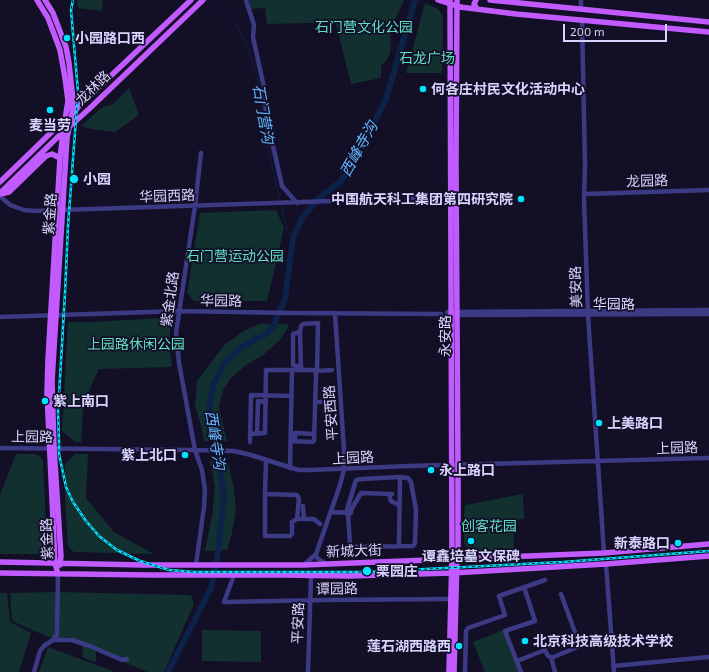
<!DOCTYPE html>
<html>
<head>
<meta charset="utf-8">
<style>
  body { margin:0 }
  #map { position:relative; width:709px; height:672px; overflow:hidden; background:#130f26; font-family:"Exo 2",sans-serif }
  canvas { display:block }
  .scale { position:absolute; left:563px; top:24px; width:104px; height:18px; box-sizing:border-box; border:2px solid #d9d4ff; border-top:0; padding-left:5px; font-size:12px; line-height:14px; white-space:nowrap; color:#d9d4ff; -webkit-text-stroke:3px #130f26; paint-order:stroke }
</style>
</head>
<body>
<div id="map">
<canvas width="709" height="672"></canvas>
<div class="scale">200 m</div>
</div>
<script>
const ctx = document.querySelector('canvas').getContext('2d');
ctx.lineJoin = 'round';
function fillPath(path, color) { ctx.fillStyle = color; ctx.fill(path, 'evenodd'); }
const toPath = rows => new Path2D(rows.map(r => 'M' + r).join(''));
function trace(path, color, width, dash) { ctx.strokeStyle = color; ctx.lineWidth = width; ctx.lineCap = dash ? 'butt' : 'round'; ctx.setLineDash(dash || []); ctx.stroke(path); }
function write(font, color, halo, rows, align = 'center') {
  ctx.font = font + ' "Exo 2","Noto Sans SC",sans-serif'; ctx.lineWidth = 3.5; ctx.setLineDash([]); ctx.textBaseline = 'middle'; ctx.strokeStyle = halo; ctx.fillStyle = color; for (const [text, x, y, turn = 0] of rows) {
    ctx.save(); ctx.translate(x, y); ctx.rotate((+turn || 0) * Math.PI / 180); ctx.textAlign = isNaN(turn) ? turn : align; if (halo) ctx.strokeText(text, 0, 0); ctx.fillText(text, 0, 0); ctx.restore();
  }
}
fillPath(toPath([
  [77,0,103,0,102,11,78,8],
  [249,0,404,0,392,26,390,34,391,41,390,53,386,61,381,66,381,78,351,84,336,24,310,23,267,24,265,8,251,9],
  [425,3,438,9,443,16,442,73,406,73],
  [129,88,139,115,115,132,92,129,81,126,100,109,106,106,112,105],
  [276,210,284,228,267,301,194,301,187,293,200,213],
  [161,318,171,325,169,342,172,367,99,369,88,393,83,410,81,442,76,442,62,431,68,322,93,322],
  [259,324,286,324,289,326,279,341,263,355,246,365,231,378,223,390,219,407,227,441,204,441,201,426,195,406,197,381,225,344,244,331],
  [16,454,35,454,41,458,43,461,47,547,42,554,0,554,0,495],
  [75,454,88,454,86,498,114,532,154,554,74,552,68,547,65,497,65,464],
  [209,461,228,462,234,489,236,508,232,533,227,550,205,551,212,515,215,487,212,470],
  [523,494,524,519,513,520,514,549,471,551,464,544,464,515,465,505],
  [59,592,191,595,194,604,164,672,148,672,96,651,96,662,83,658,82,641,70,637,53,639,12,621,10,593],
  [0,593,7,593,10,622,31,633,19,672,0,672],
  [202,630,261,631,261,662,202,661],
  [503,630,519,672,485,672,473,642],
  [48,647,115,672,39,672]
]), '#12302f');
trace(toPath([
  [211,0,235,24,247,44,258,80,262,111,273,170,280,200],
  [281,205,287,229,293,238]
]), '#0c2248', 1);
trace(toPath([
  [168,672,211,588,218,553,224,496,215,435,209,408,214,383,223,365,241,347,266,334,273,327,285,299,293,238,302,218,317,200,341,181,356,160,386,99,415,0]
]), '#0c2248', 6);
trace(toPath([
  [246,0,254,25,253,37,265,92,266,114,282,186,297,203],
  [581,0,581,9],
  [582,20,585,165,584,199,588,315,604,553],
  [585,194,709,190],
  [0,196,10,205,24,210,35,211,57,210],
  [407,198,451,198],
  [62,210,332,201],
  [447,312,709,310],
  [447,315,709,314],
  [0,317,179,311,291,313,441,314],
  [300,332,301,326,303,324,318,323,317,371,316,373],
  [301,367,300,332,293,334,293,365,301,367,303,370],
  [317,371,332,370],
  [315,402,334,402],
  [250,434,265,433,266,370,315,370,316,375,314,441,312,442,291,441],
  [257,434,258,401,266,402],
  [295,441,295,433,314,434],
  [250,442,251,395,292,396],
  [0,448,195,450,234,451,251,455,292,468,299,470,310,470,409,466,709,458],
  [266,460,265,493,267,494,297,495,299,499,297,519,314,519,320,524],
  [290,468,292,370],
  [265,493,265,536,290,536,292,534,292,522,297,519],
  [389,494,390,498,391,501,399,505],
  [303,506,304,519],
  [331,512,351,513,351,510,361,493,392,494],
  [346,513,356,480,362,479,400,477,399,546],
  [348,513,350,545,351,547,413,546,415,543,416,510,411,482,408,478,400,477],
  [316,554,340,485,344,469,344,450,335,314],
  [606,564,614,672],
  [196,565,204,507,205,490,202,470,195,450,179,363,176,333,195,206,201,153],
  [304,565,316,554,317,558,326,564],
  [234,575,224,602,324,600,451,599],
  [53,640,72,640,90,646,122,660,127,659],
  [551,658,580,646,561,594],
  [517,661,545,650,548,656,551,657,555,672],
  [613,666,709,657],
  [34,672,40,651,45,645,53,640,57,634,58,574],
  [308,672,311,576],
  [465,672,466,631,468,628,505,615,499,596,545,580],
  [521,672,505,631,535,621,524,587]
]), '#3d3a85', 4.5);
trace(toPath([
  [37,0,48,18,60,50,65,78,68,101,63,132,60,158,48,359,47,393,55,563,58,574],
  [45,0,53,13,66,47,69,63,73,100,72,114,67,138,52,381,54,448,61,556,60,565],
  [438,0,460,7,516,14,709,32],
  [476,0,474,4,477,9],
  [490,0,709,22],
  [73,113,81,104,191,0],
  [69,127,89,109,203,0],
  [0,182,64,120],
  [0,193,63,132],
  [0,194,9,192,46,156,52,154,60,158],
  [0,562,143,565,303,565,604,553,709,544],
  [0,573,150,575,281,575,349,576,452,573,606,564,709,556],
  [449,672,452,554,450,0],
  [454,672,457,559,458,554,458,474,456,163,457,0]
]), '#c25bff', 5.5);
const rail = toPath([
  [73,0,71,10,78,92,68,226,65,293,58,412,59,442,59,454,66,487,73,502,86,521,99,536,117,550,140,561,169,570,194,572,367,572,563,562,709,551]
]);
trace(rail, '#00e5ff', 2.5);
trace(rail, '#130f26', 1, [3]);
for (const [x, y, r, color] of [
  [67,38,4,"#00e5ff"],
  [423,89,4,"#00e5ff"],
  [50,110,4,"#00e5ff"],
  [74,179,5,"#00e5ff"],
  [521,199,4,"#00e5ff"],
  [45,401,4,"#00e5ff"],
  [599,423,4,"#00e5ff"],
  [185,455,4,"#00e5ff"],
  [431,470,4,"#00e5ff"],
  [471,541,4,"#00e5ff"],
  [678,543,4,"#00e5ff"],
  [367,571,5,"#00e5ff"],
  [525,641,4,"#00e5ff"],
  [459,646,4,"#00e5ff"]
]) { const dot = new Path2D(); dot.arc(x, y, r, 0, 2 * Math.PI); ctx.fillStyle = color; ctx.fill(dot); trace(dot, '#130f26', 1.5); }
write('14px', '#5fe0c0', '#130f26', [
  ["石门营文化公园",364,27],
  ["石龙广场",427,58],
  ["石门营运动公园",235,256],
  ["上园路休闲公园",136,344],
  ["创客花园",489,526]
]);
write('bold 14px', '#d9d4ff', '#130f26', [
  ["小园路口西",75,38],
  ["何各庄村民文化活动中心",431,89],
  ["麦当劳",50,125,"center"],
  ["小园",83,179],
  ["中国航天科工集团第四研究院",513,199,"right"],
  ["紫上南口",53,401],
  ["上美路口",607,423],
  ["紫上北口",177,455,"right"],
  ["永上路口",439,470],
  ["新泰路口",670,543,"right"],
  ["谭鑫培墓文保碑",471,556,"center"],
  ["栗园庄",376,571],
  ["北京科技高级技术学校",533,641],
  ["莲石湖西路西",451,646,"right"]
], 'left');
write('14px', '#d9d4ff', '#130f26', [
  ["龙林路",93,88,-44],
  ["龙园路",647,181,-2],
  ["华园西路",167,196,-2],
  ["紫金路",50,214,-86],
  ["美安路",576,287,-92],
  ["紫金北路",170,299,-82],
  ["华园路",221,301,1],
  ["华园路",614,304],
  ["永安路",445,336,-90],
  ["平安西路",331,413,-94],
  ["上园路",32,437,1],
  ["上园路",677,448,-2],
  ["上园路",353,458,-3],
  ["紫金路",47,539,-92],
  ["新城大街",354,551,-2],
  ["谭园路",337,589,-1],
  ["平安路",298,623,-88]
]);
write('italic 15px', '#62b6ff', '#130f26', [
  ["石门营沟",263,114,80],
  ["西峰寺沟",359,149,-61],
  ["西峰寺沟",215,440,81]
]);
</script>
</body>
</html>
